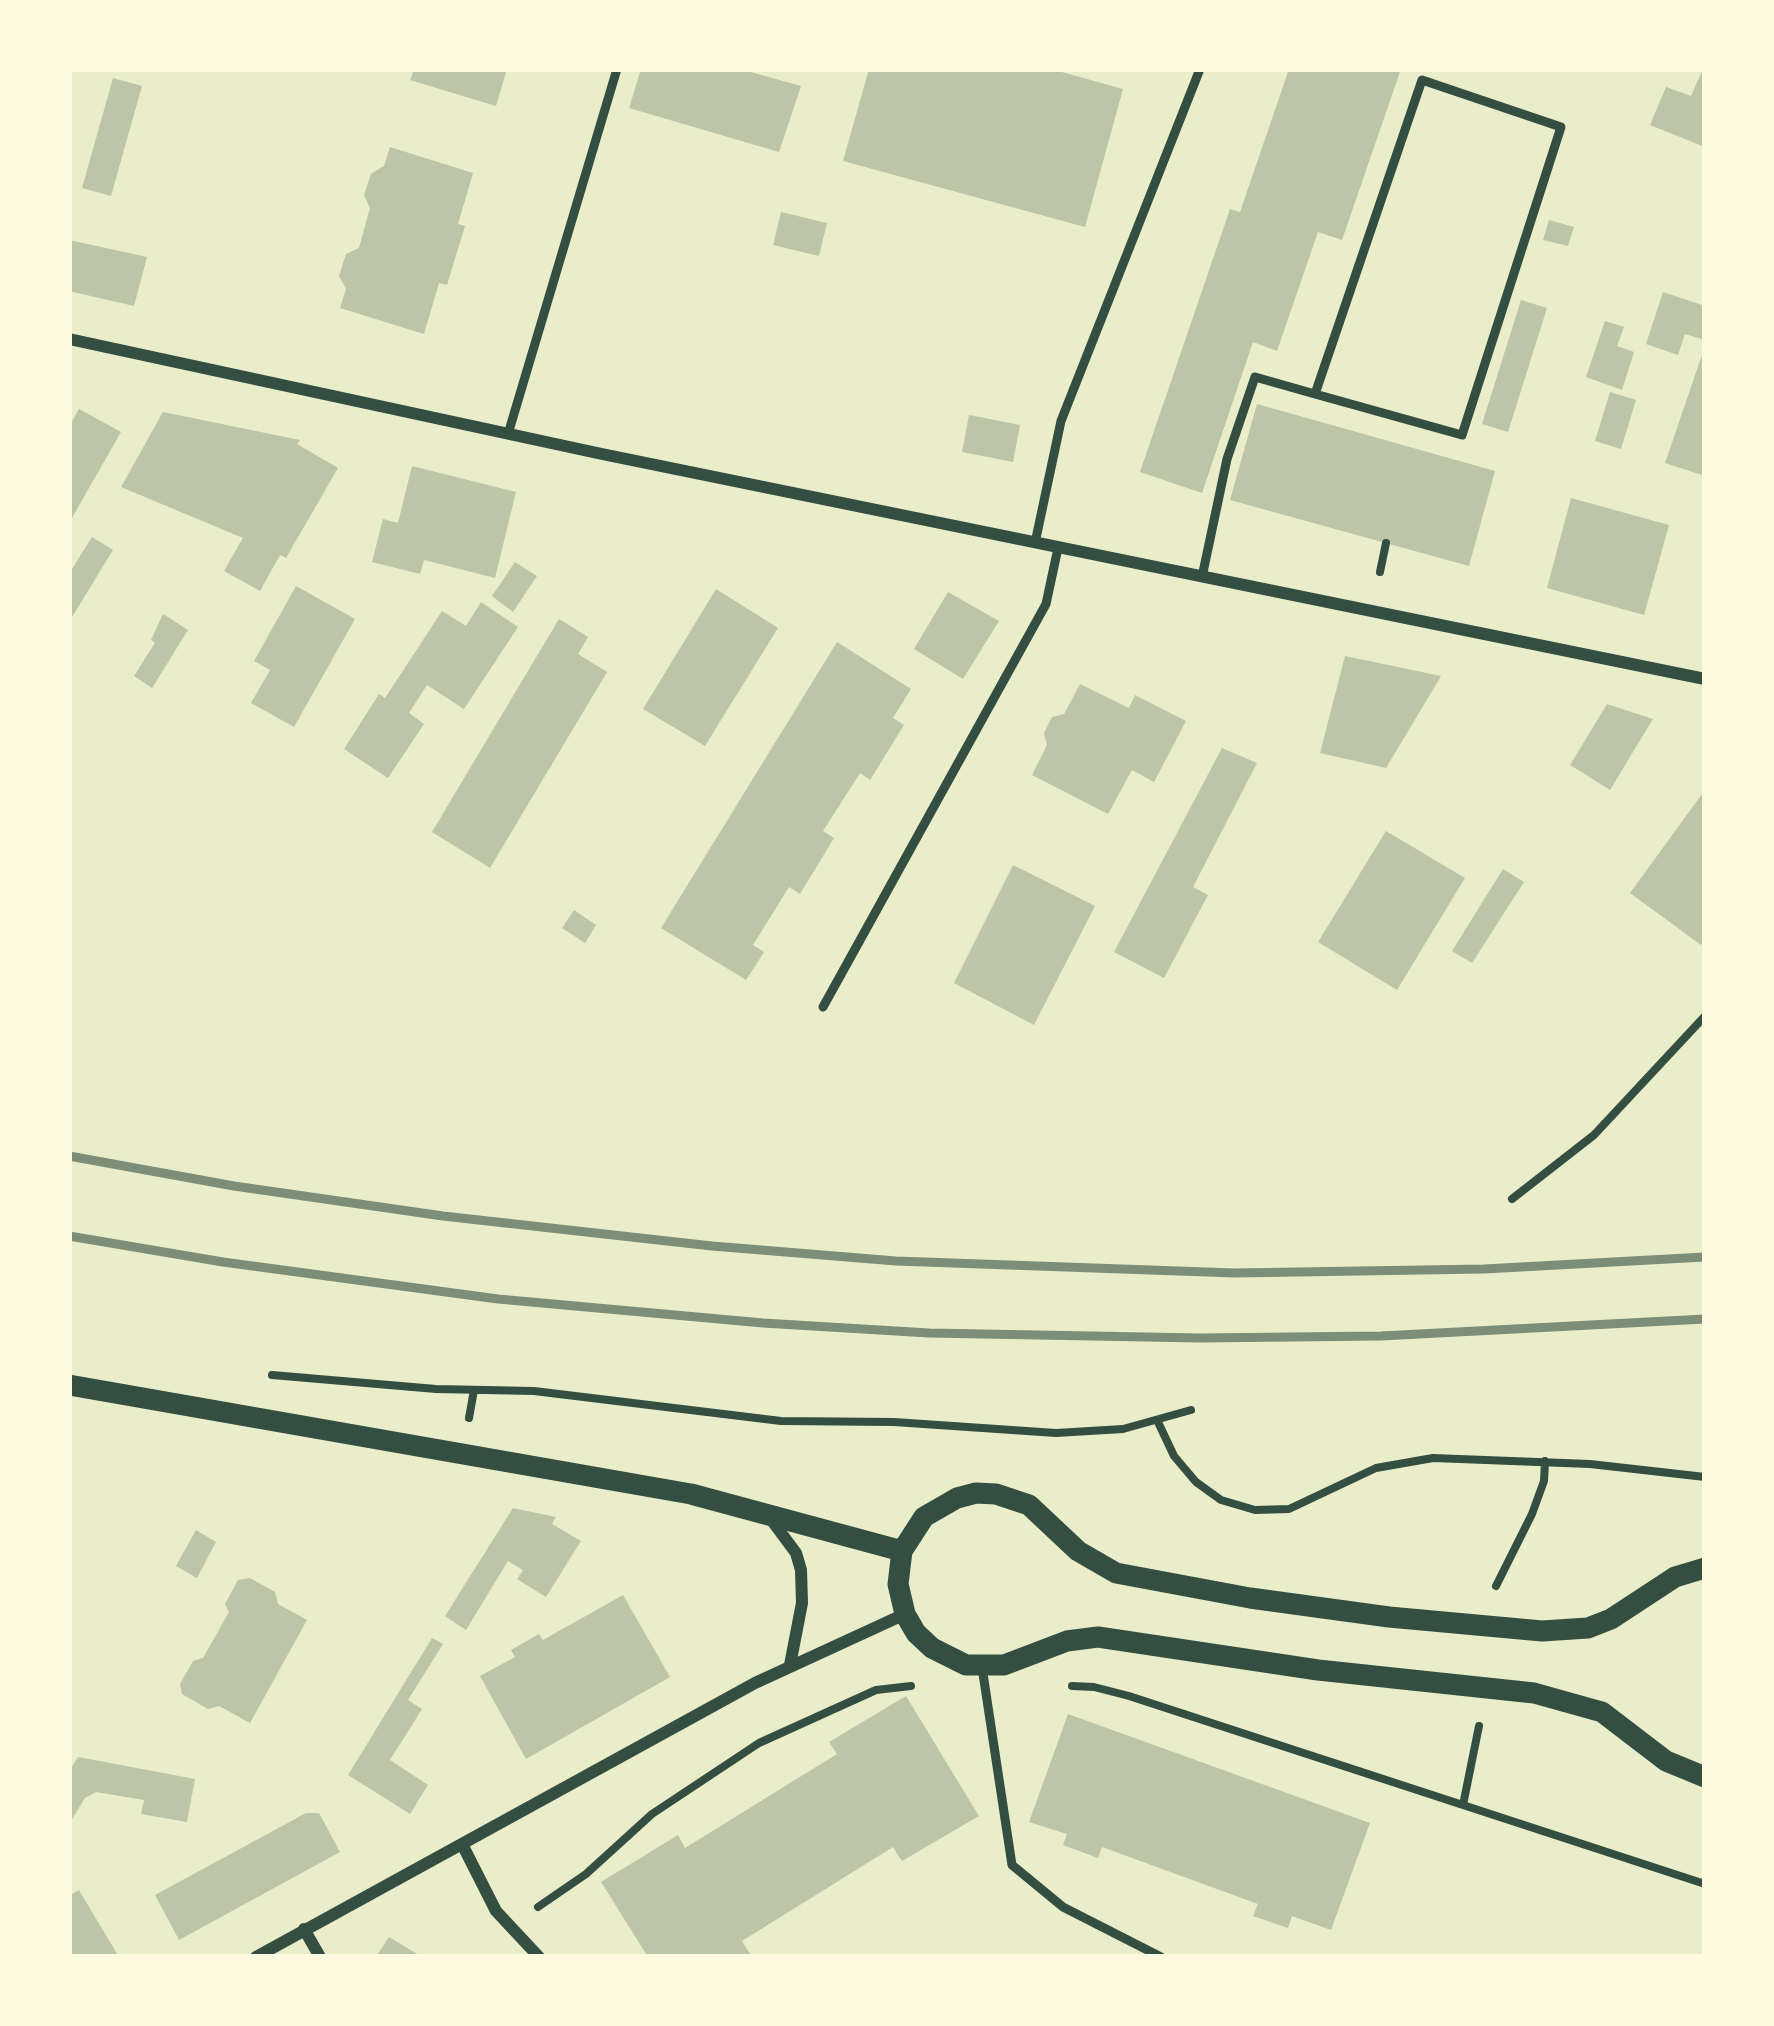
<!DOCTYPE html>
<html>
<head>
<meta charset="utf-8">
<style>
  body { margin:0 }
  #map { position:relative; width:1774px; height:2026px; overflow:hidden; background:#e9edc9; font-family:"Roboto Condensed",sans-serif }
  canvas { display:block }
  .frame { position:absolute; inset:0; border:72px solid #fefae0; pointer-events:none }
</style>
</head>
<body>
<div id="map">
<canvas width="1774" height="2026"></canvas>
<div class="frame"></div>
</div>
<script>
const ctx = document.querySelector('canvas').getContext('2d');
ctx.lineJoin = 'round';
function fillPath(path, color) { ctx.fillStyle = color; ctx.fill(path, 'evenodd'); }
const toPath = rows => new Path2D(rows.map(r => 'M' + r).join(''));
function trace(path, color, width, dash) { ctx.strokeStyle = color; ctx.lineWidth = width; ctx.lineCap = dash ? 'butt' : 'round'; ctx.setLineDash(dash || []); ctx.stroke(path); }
fillPath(toPath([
  [414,69,507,69,496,106,410,80],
  [641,69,740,69,801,86,779,152,629,108],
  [869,69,1051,69,1123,89,1085,227,843,161],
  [1289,69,1401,69,1342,240,1318,232,1277,351,1253,342,1202,493,1140,472,1230,209,1240,212],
  [1703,69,1705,69,1705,147,1650,125,1666,87,1691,96],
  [113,78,142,86,111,196,82,188],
  [390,147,473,173,458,224,465,226,447,285,439,283,424,334,340,308,346,289,339,276,346,254,359,248,370,208,364,195,371,174,384,166],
  [781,212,827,223,819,256,773,245],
  [1549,220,1574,227,1568,246,1543,240],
  [69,240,147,257,134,306,69,291],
  [1663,292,1705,306,1705,340,1685,334,1678,355,1646,344],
  [1521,300,1547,308,1508,432,1482,424],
  [1605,321,1624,327,1617,346,1634,352,1622,390,1586,377],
  [1704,349,1705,349,1705,476,1665,463],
  [1610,392,1636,400,1621,449,1595,441],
  [1257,404,1495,471,1469,566,1230,500],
  [79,409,121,432,69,523,69,427],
  [163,412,300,440,297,444,338,468,286,558,280,555,260,591,224,571,243,538,121,487],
  [969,415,1020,425,1013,462,962,452],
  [412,466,516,492,495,578,424,560,420,574,372,562,383,519,398,523],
  [1571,498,1669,525,1644,615,1547,588],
  [92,537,113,550,69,622,69,574],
  [515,562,537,576,513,612,492,596],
  [296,586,355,619,294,727,251,703,270,670,254,661],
  [716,589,778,628,705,746,643,709],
  [948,592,999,621,963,679,914,649],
  [481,602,518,627,464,709,427,685,409,713,424,724,388,778,344,749,379,694,385,698,442,611,466,626],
  [163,614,188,630,152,688,134,676,155,643,151,640],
  [559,619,588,637,578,654,607,672,490,868,432,832],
  [837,642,911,689,893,718,904,725,870,780,860,773,823,831,834,838,800,894,789,887,753,945,764,952,746,980,661,928],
  [1345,656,1441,676,1386,768,1320,753],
  [1080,684,1129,708,1135,695,1186,721,1154,782,1132,770,1108,814,1032,775,1047,745,1044,733,1052,717,1064,714],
  [1607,704,1653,719,1610,790,1570,765],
  [1222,748,1257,763,1193,887,1208,895,1164,978,1114,952],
  [1705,790,1705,939,1701,945,1630,893],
  [1386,831,1465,878,1397,990,1318,942],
  [1013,865,1095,906,1034,1025,954,983],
  [1503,869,1524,882,1472,963,1452,951],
  [574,910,596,925,585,943,562,928],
  [513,1508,556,1517,552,1524,581,1541,546,1597,517,1579,523,1570,508,1561,466,1630,445,1616],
  [196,1530,216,1542,197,1578,176,1566],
  [250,1578,275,1592,278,1604,307,1620,250,1723,219,1706,208,1709,182,1694,180,1684,193,1661,203,1658,229,1612,225,1604,238,1580],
  [623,1595,670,1677,526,1759,480,1676,515,1657,511,1650,539,1634,543,1640],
  [432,1638,443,1644,408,1700,422,1709,390,1760,428,1785,410,1814,348,1775],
  [906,1696,979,1816,902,1861,893,1847,742,1941,750,1954,745,1957,648,1957,601,1882,678,1835,685,1848,837,1754,829,1742],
  [1068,1714,1370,1823,1331,1930,1292,1916,1288,1928,1253,1916,1258,1904,1102,1847,1098,1858,1063,1845,1067,1834,1029,1822],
  [78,1757,195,1779,187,1822,141,1814,144,1800,96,1792,85,1798,69,1824,69,1771],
  [306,1813,319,1813,340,1852,179,1940,155,1895],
  [79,1890,119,1957,69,1957,69,1896],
  [389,1937,422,1957,376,1957]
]), '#bcc5a7');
trace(toPath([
  [1380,572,1386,543],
  [1512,1199,1594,1135,1705,1016],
  [272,1375,436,1389,534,1391,781,1421,894,1422,1056,1433,1123,1429,1191,1410],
  [469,1418,474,1390],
  [1158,1422,1174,1456,1196,1482,1221,1500,1255,1510,1289,1509,1376,1468,1433,1458,1590,1464,1705,1477],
  [1496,1586,1532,1514,1544,1481,1545,1461],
  [1072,1686,1094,1687,1129,1696,1705,1884],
  [1463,1805,1479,1726],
  [538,1907,586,1874,652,1814,759,1743,876,1690,911,1686]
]), '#344e41', 8);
trace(toPath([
  [508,434,617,69],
  [1035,543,1061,421,1200,69],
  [1202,577,1227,459,1255,377,1315,394,1462,435,1561,127,1422,80,1315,394],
  [823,1007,1046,604,1058,548],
  [982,1667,1012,1865,1063,1907,1161,1957]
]), '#344e41', 9);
trace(toPath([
  [69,339,602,454,1705,679],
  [770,1518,796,1553,801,1570,802,1603,790,1665],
  [463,1846,496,1911,539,1957],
  [304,1929,320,1957],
  [256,1957,755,1683,905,1614]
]), '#344e41', 12);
trace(toPath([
  [69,1385,691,1494,902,1551],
  [1705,1568,1675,1577,1611,1619,1588,1628,1542,1631,1389,1617,1250,1598,1116,1573,1078,1551,1029,1505,996,1494,976,1493,957,1498,924,1517,902,1551,898,1584,905,1614,916,1633,932,1648,966,1665,1004,1665,1067,1641,1098,1637,1318,1670,1534,1693,1602,1712,1666,1761,1705,1777]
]), '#344e41', 21);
trace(toPath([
  [69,1156,234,1186,443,1216,712,1246,896,1261,1235,1273,1484,1269,1705,1257],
  [69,1236,223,1262,498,1299,763,1323,929,1333,1200,1338,1381,1336,1705,1319]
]), '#7c8e77', 9);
</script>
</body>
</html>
